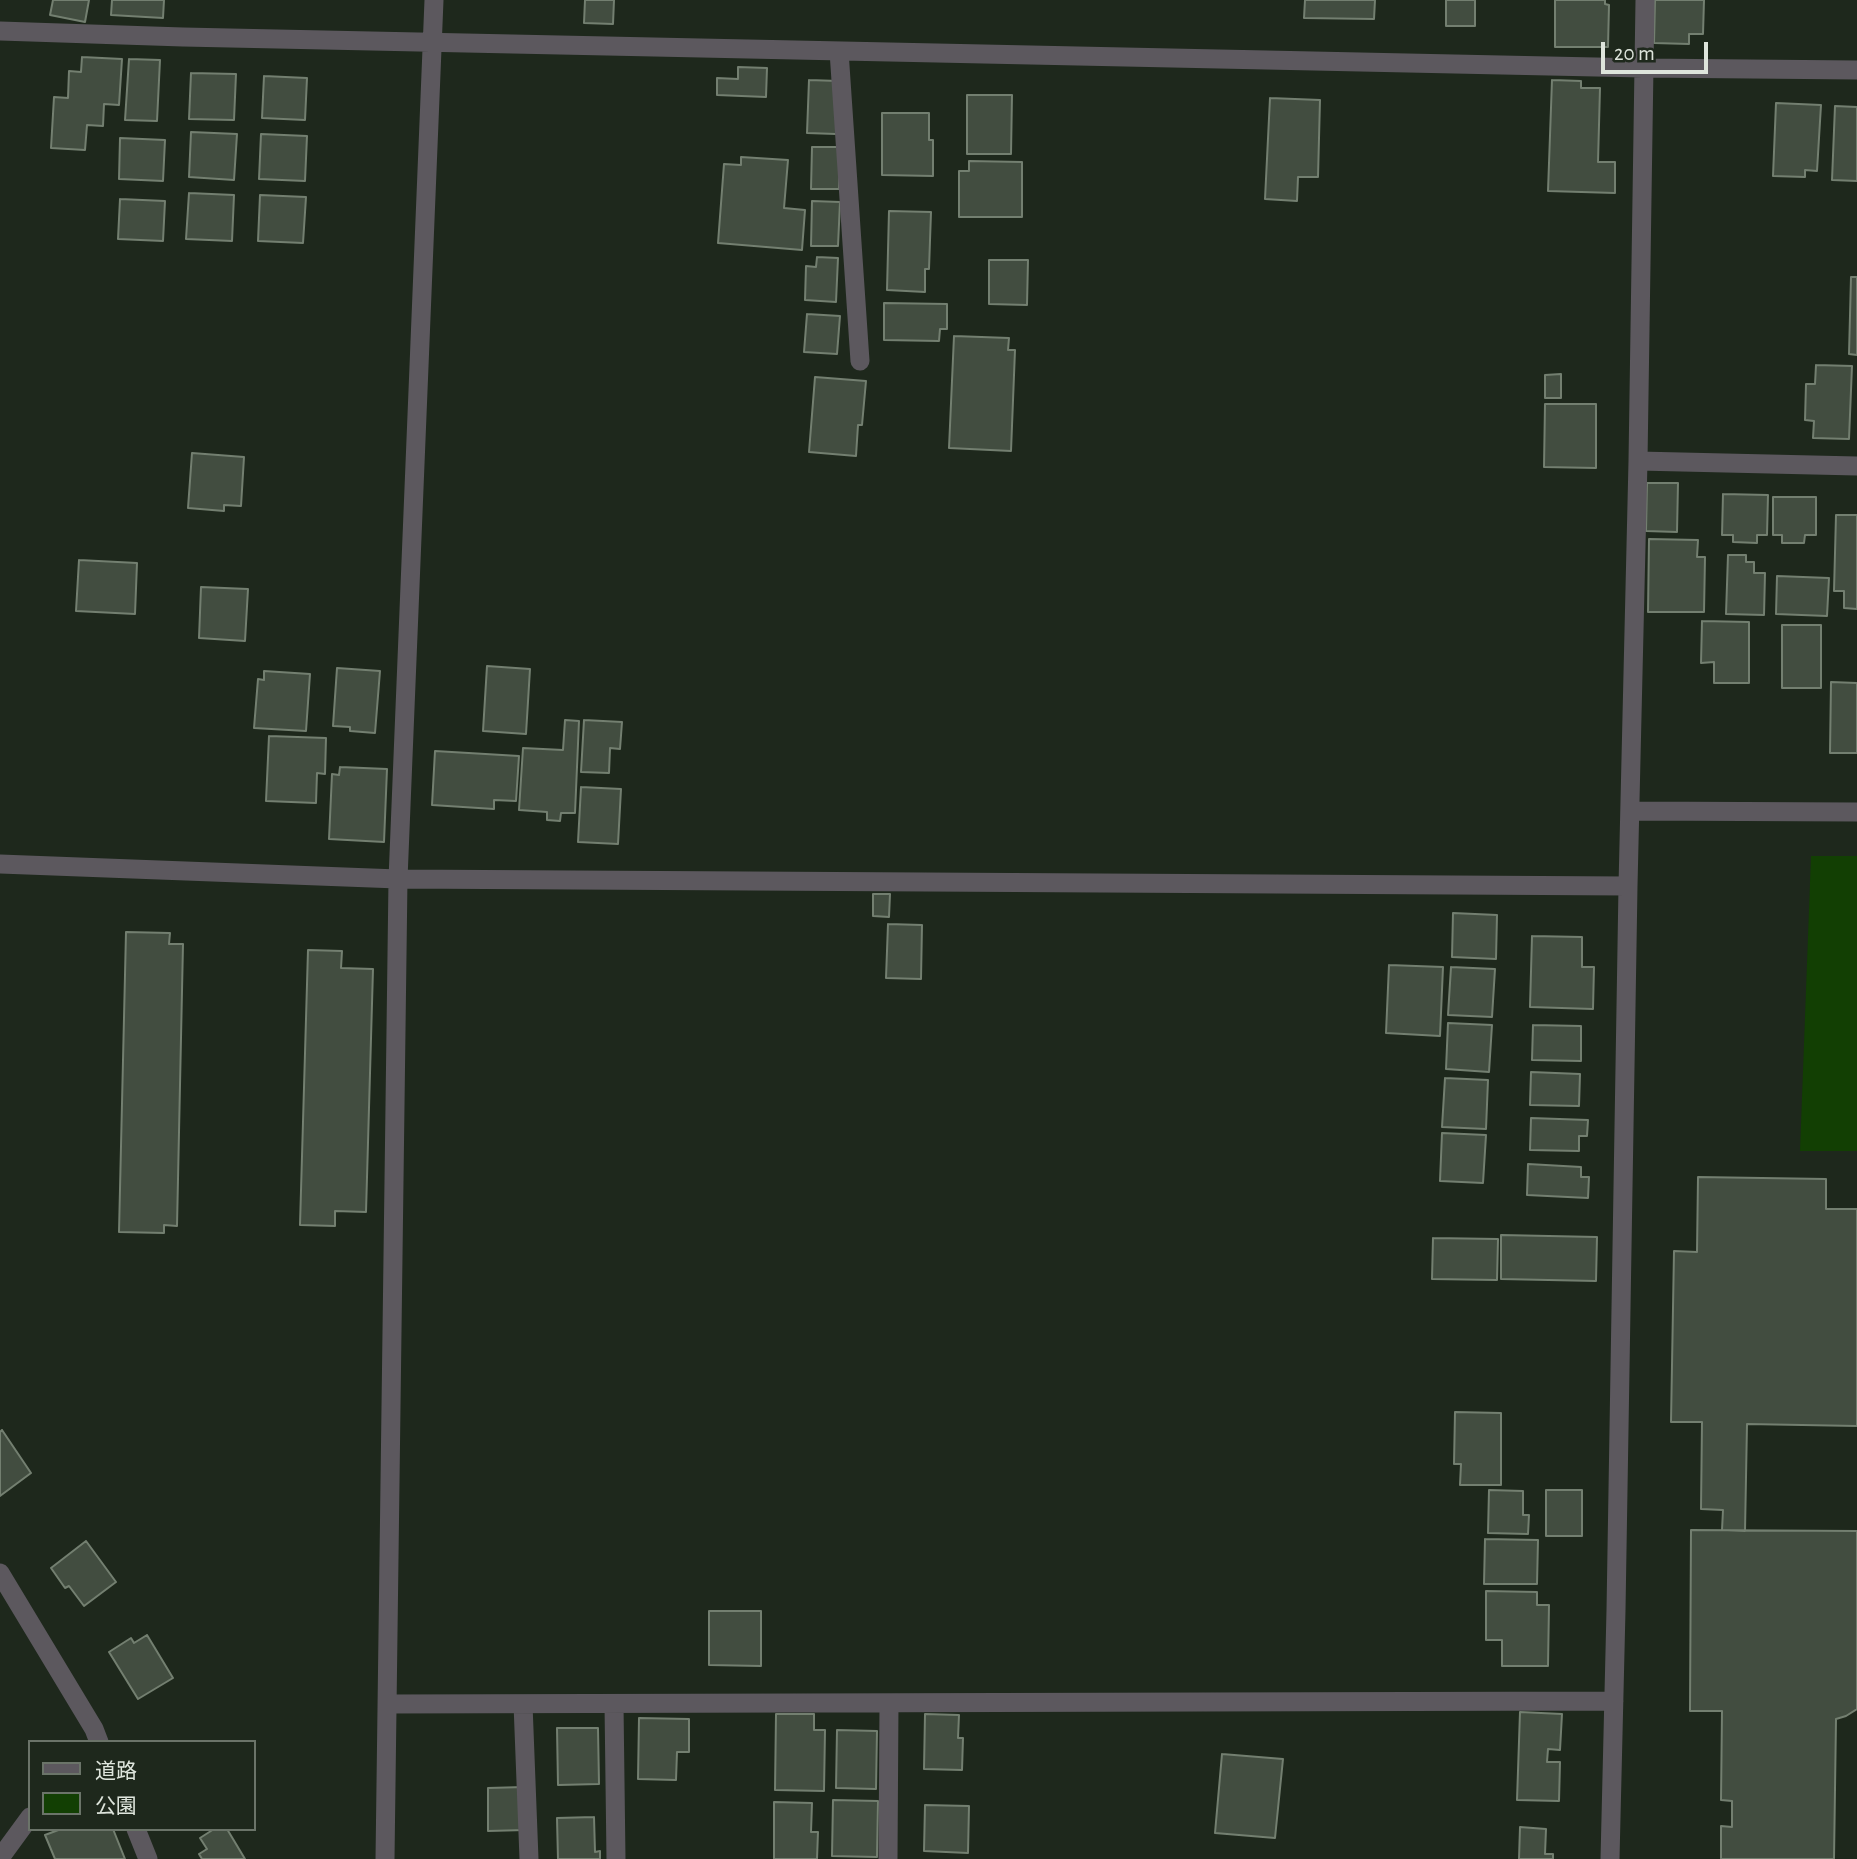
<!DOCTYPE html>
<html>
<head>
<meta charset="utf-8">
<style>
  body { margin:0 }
  #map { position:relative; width:1857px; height:1859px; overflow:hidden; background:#1e281c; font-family:"Alegreya Sans","Noto Sans JP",sans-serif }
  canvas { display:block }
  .legend { position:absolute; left:28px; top:1740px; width:228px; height:91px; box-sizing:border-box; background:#1e281c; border:2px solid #6b7469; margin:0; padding:9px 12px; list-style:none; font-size:21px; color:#dee5dc }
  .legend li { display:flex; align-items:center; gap:14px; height:35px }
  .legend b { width:35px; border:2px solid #6b7469 }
  .scale { position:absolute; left:1601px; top:42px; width:107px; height:32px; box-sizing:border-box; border:4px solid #dee5dc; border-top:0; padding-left:9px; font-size:21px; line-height:24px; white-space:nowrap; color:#dee5dc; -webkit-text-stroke:5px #1e281c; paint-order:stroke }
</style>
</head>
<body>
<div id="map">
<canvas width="1857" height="1859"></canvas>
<ul class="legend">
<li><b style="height:9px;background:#5c585e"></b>道路</li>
<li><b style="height:19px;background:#123f03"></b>公園</li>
</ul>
<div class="scale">20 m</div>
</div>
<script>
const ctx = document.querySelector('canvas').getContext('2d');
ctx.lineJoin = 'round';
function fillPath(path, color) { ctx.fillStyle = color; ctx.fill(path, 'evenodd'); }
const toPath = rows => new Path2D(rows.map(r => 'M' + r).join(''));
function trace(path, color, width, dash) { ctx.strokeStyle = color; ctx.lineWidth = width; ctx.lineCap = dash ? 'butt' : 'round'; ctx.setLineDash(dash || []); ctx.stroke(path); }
fillPath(toPath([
  [1811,856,1857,856,1857,1151,1800,1151]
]), '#123f03');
const building = toPath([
  [53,0,89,0,85,22,50,15,53,0],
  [112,0,164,0,163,18,111,15,112,0],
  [585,0,614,0,613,24,584,23,585,0],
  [1305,0,1375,0,1374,19,1304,18,1305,0],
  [1446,0,1475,0,1475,26,1446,26,1446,0],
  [1555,0,1605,0,1605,4,1609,5,1608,47,1555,47,1555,0],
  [1655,0,1704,0,1703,34,1689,34,1689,44,1654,43,1655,0],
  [82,57,122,59,119,105,104,104,103,126,87,125,85,150,51,148,54,97,68,98,69,71,81,72,82,57],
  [129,59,160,60,157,121,125,120,129,59],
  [738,67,767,68,766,97,717,95,717,78,738,79,738,67],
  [191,73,236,74,234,120,189,119,191,73],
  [264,76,307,78,305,120,262,118,264,76],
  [809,80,838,81,836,134,807,133,809,80],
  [1552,80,1581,81,1581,88,1600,88,1598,162,1615,162,1615,193,1548,191,1552,80],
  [967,95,1012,95,1011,154,967,154,967,95],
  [1270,98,1320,100,1318,177,1298,177,1297,201,1265,199,1270,98],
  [1776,103,1821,105,1817,171,1805,170,1805,177,1773,176,1776,103],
  [1835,106,1857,107,1857,181,1832,180,1835,106],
  [882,113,929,113,929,140,933,140,933,176,882,175,882,113],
  [191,132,237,134,234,180,189,177,191,132],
  [261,134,307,136,305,181,259,179,261,134],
  [120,138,165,140,163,181,119,179,120,138],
  [812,147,840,147,839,189,811,189,812,147],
  [741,157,788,160,784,208,805,210,802,250,718,243,724,164,741,165,741,157],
  [969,161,1022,162,1022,217,959,217,959,171,969,171,969,161],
  [189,193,234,195,232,241,186,239,189,193],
  [260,195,306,197,303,243,258,241,260,195],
  [120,199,165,201,163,241,118,239,120,199],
  [812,201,840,202,838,246,811,246,812,201],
  [889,211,931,212,929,269,925,269,925,292,887,290,889,211],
  [817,257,838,258,836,302,805,300,806,266,816,267,817,257],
  [989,260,1028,260,1027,305,989,304,989,260],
  [1851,277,1857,277,1857,355,1849,354,1851,277],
  [884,303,947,304,947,329,940,329,939,341,884,340,884,303],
  [807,314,840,316,837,354,804,352,807,314],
  [954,336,1009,338,1008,350,1015,350,1011,451,949,448,954,336],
  [1816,365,1852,366,1849,439,1813,438,1814,421,1805,420,1806,384,1815,384,1816,365],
  [1561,374,1561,398,1545,398,1545,375,1561,374],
  [815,377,866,381,862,425,858,425,856,456,809,452,815,377],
  [1545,404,1596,404,1596,468,1544,467,1545,404],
  [192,453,244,457,241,506,224,505,224,511,188,508,192,453],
  [1647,483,1678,483,1677,532,1646,531,1647,483],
  [1723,494,1768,495,1767,535,1757,535,1757,543,1733,542,1733,535,1722,535,1723,494],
  [1773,497,1816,497,1816,535,1805,535,1804,543,1782,543,1782,535,1773,535,1773,497],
  [1836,515,1857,515,1857,609,1844,608,1844,591,1834,591,1836,515],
  [1649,539,1698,540,1697,557,1705,557,1704,612,1648,612,1649,539],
  [1728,555,1746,555,1746,562,1754,562,1754,573,1765,573,1764,615,1726,614,1728,555],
  [79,560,137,563,135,614,76,611,79,560],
  [1777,576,1829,578,1827,616,1776,614,1777,576],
  [201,587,248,589,245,641,199,638,201,587],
  [1702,621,1749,622,1749,683,1714,683,1714,662,1701,663,1702,621],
  [1782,625,1821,625,1821,688,1782,688,1782,625],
  [487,666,530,669,526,734,483,731,487,666],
  [337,668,380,671,375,733,350,731,350,727,333,726,337,668],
  [264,671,310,674,306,731,254,728,258,679,264,680,264,671],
  [1831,682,1857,683,1857,753,1830,753,1831,682],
  [565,720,579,721,575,813,561,813,560,821,547,820,547,812,519,810,523,748,563,750,565,720],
  [584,720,622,722,620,749,610,748,609,773,581,772,584,720],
  [269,736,326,738,325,774,317,773,316,803,266,801,269,736],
  [435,751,519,756,516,801,494,800,494,809,432,805,435,751],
  [340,767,387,769,384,842,329,839,332,774,339,775,340,767],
  [581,787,621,789,618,844,578,842,581,787],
  [873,894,890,894,889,917,873,916,873,894],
  [1453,913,1497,915,1496,959,1452,957,1453,913],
  [888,924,922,925,921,979,886,978,888,924],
  [126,932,170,933,169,944,183,944,177,1226,164,1225,164,1233,119,1232,126,932],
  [1532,936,1582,937,1582,967,1594,967,1593,1009,1530,1007,1532,936],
  [308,950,342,951,341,968,373,969,366,1212,335,1211,335,1226,300,1225,308,950],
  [1389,965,1443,967,1440,1036,1386,1033,1389,965],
  [1451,967,1495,969,1492,1017,1448,1015,1451,967],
  [1448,1023,1492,1025,1489,1072,1446,1069,1448,1023],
  [1533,1025,1581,1026,1581,1061,1532,1060,1533,1025],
  [1531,1072,1580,1074,1579,1106,1530,1105,1531,1072],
  [1445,1078,1488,1080,1486,1129,1442,1127,1445,1078],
  [1531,1118,1588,1120,1587,1136,1579,1136,1579,1151,1530,1150,1531,1118],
  [1442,1133,1486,1135,1483,1183,1440,1181,1442,1133],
  [1528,1164,1581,1167,1581,1177,1589,1177,1588,1198,1527,1195,1528,1164],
  [1698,1177,1826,1179,1826,1209,1857,1209,1857,1426,1747,1424,1745,1531,1722,1530,1723,1510,1701,1509,1702,1422,1671,1422,1674,1251,1697,1252,1698,1177],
  [1501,1235,1597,1237,1596,1281,1501,1279,1501,1235],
  [1433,1238,1498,1239,1497,1280,1432,1279,1433,1238],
  [1455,1412,1501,1413,1501,1485,1460,1485,1461,1464,1454,1464,1455,1412],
  [2,1430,31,1473,0,1496,0,1432,2,1430],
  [1489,1490,1523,1491,1523,1515,1529,1515,1528,1534,1488,1533,1489,1490],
  [1546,1490,1582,1490,1582,1536,1546,1536,1546,1490],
  [1691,1530,1857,1531,1857,1709,1846,1716,1836,1719,1834,1859,1721,1859,1721,1826,1732,1827,1732,1801,1721,1800,1722,1711,1690,1711,1691,1530],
  [1485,1539,1538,1540,1537,1584,1484,1584,1485,1539],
  [86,1541,116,1582,84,1606,69,1586,65,1588,51,1568,86,1541],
  [1486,1591,1537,1592,1537,1605,1549,1605,1548,1666,1502,1666,1502,1640,1486,1640,1486,1591],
  [709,1611,761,1611,761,1666,709,1665,709,1611],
  [147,1635,173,1678,138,1699,109,1652,131,1638,134,1643,147,1635],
  [1520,1712,1562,1714,1560,1750,1548,1749,1547,1762,1560,1762,1559,1801,1517,1800,1520,1712],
  [776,1714,814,1714,814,1730,825,1730,824,1791,775,1790,776,1714],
  [925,1714,959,1715,958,1738,963,1738,962,1770,924,1769,925,1714],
  [639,1718,689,1719,689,1752,677,1752,676,1780,638,1779,639,1718],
  [557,1728,598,1728,599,1784,558,1785,557,1728],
  [837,1730,877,1731,876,1789,836,1788,837,1730],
  [1222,1754,1283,1759,1275,1838,1215,1833,1222,1754],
  [524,1787,525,1830,488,1831,488,1788,524,1787],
  [833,1800,878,1801,877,1857,832,1856,833,1800],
  [774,1802,812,1803,811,1832,818,1832,817,1859,774,1859,774,1802],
  [925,1805,969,1806,968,1853,924,1851,925,1805],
  [594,1817,595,1852,600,1851,600,1859,558,1859,557,1818,594,1817],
  [1520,1827,1546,1829,1545,1854,1553,1854,1553,1859,1519,1859,1520,1827],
  [61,1829,113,1829,125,1859,55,1859,45,1835,61,1829],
  [214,1829,227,1829,245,1859,202,1859,199,1854,207,1849,200,1838,214,1829]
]);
fillPath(building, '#424d40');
trace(building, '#737f70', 2);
trace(toPath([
  [0,31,183,37,1643,68,1857,70],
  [839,51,860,361],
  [1638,461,1857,466],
  [1630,811,1857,812],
  [0,864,398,879,1628,886],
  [0,1573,94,1729,99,1742],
  [387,1704,1614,1701],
  [523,1704,529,1859],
  [614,1704,616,1859],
  [136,1829,148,1859],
  [0,1858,30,1817],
  [385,1859,398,879,434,0],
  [888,1859,889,1703],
  [1610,1859,1616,1610,1628,886,1638,461,1645,0]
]), '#5c585e', 19);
</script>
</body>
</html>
